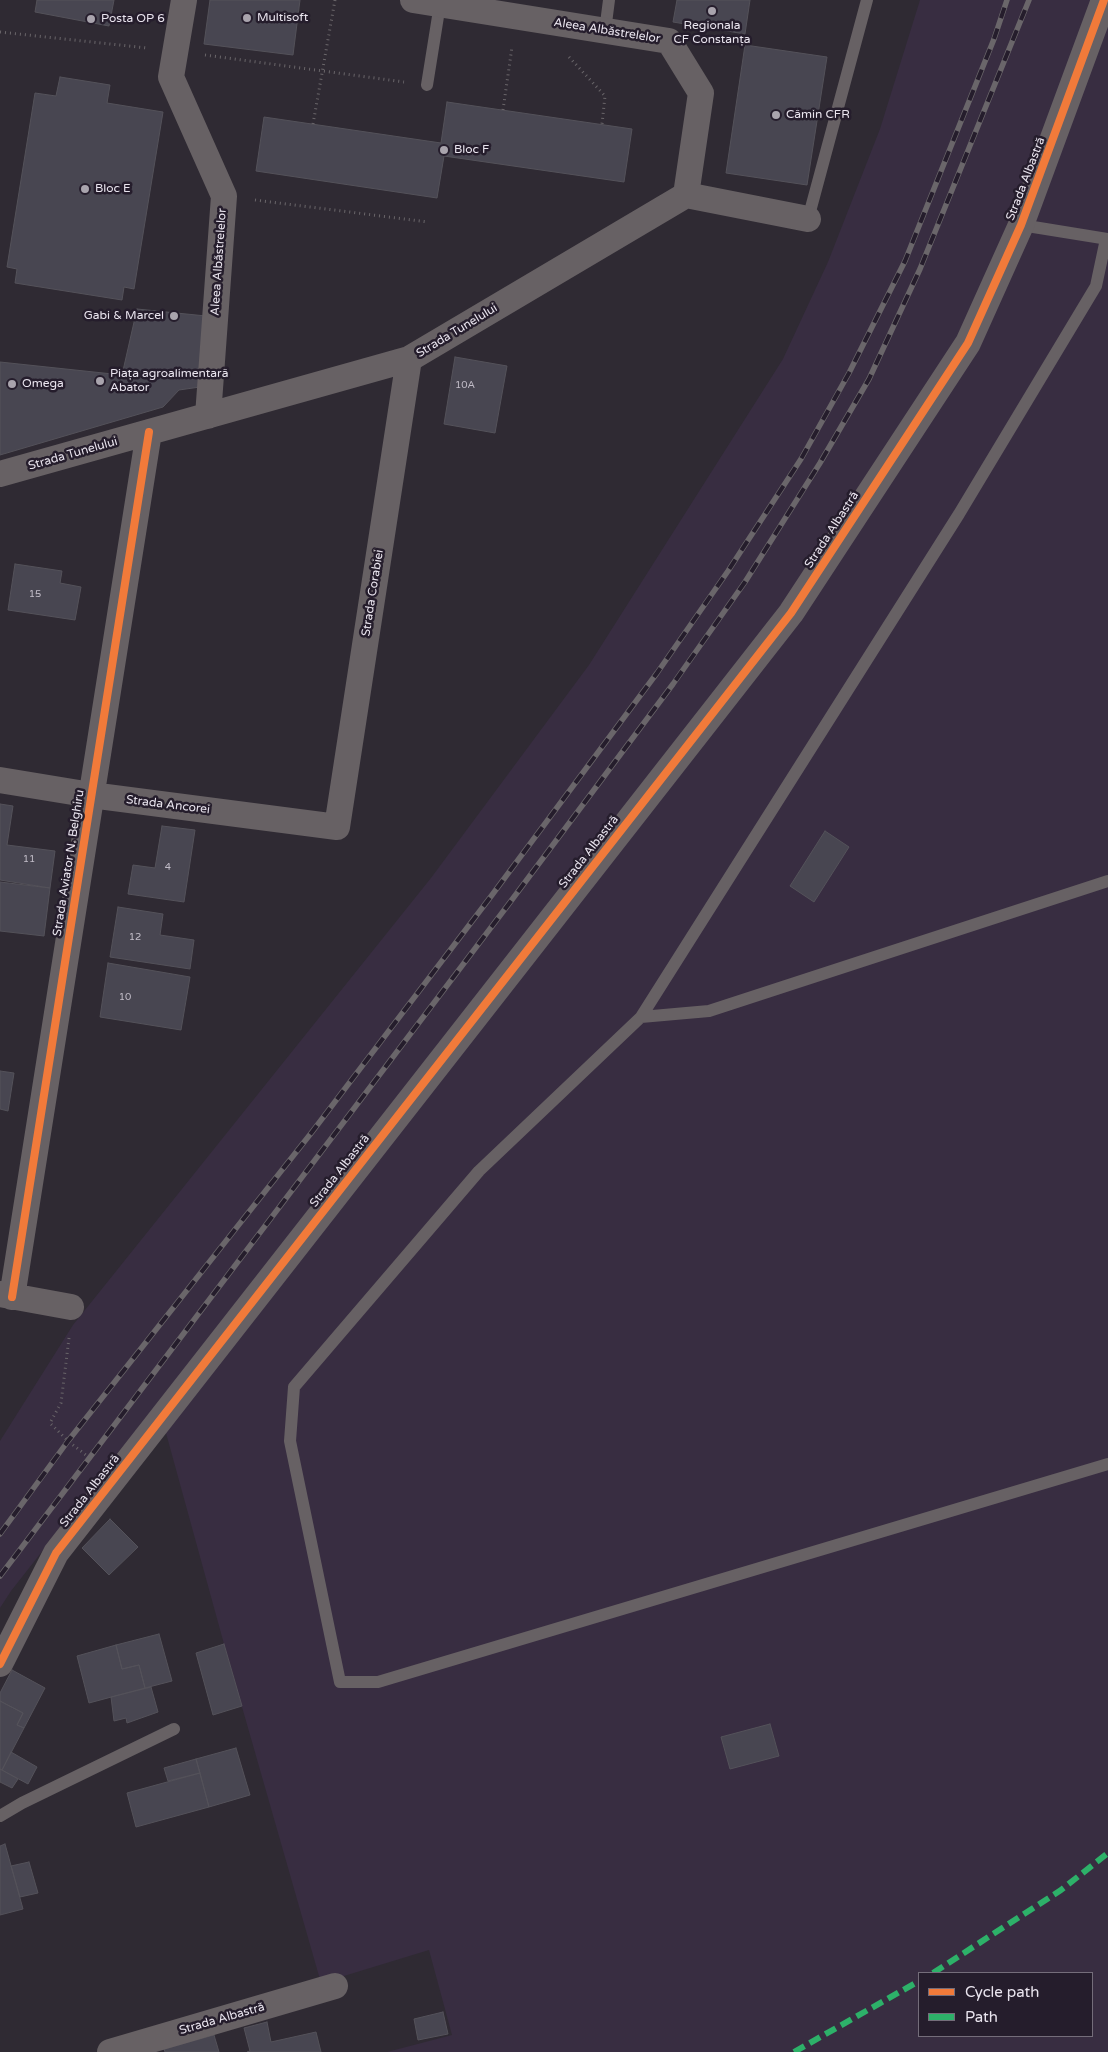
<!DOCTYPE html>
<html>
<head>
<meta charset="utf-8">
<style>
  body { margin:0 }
  #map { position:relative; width:1108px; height:2052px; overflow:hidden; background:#2f2a33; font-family:"Varela Round",sans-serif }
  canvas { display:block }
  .legend { position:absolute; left:918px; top:1972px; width:175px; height:65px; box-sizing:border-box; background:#251d2c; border:1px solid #746d7a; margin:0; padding:6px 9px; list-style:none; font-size:15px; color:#eae5ef }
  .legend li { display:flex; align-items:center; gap:10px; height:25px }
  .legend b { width:25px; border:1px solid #746d7a }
</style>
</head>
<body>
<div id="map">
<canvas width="1108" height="2052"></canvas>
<ul class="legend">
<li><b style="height:6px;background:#f17a3a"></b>Cycle path</li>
<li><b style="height:6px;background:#2db169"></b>Path</li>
</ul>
</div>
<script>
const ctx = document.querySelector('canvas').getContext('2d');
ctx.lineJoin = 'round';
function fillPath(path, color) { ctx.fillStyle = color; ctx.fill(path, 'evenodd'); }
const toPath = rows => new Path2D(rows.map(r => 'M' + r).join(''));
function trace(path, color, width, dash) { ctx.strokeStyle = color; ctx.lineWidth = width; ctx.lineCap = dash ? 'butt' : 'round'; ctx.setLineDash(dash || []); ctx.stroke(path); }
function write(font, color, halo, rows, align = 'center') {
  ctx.font = font + ' "Varela Round",sans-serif'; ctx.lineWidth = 5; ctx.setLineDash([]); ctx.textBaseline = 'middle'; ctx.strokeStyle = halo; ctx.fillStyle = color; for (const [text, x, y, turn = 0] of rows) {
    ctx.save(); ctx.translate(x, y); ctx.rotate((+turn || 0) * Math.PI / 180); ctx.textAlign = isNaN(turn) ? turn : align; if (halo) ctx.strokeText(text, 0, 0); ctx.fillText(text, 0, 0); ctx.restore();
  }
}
fillPath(toPath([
  [920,0,1108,0,1108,2052,387,2052,452,2035,429,1950,321,1983,224,1644,158,1404,11,1591,0,1608,0,1441,73,1325,431,878,589,665,783,359,828,262,880,129],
  [919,1973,1092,1973,1092,2036,919,2036]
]), '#382d41');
const building = toPath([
  [37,0,114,0,109,26,35,12,37,0],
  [210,0,300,0,293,55,204,44,210,0],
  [677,0,750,0,745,34,673,22,677,0],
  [745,45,827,57,807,185,726,173,745,45],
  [60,77,110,85,107,103,163,112,134,289,124,287,122,300,15,283,17,269,7,267,35,93,56,96,60,77],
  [447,102,632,129,624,182,444,156,437,198,256,171,264,117,441,143,447,102],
  [137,309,206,316,200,387,179,390,163,407,0,455,0,362,122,375,137,309],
  [455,357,507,366,495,433,444,424,455,357],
  [15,564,62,571,60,583,81,587,75,620,8,610,15,564],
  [0,804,13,806,7,845,55,851,50,888,0,880,0,804],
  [162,826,195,830,184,902,128,894,133,865,155,868,162,826],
  [825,831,849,847,814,902,790,886,825,831],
  [0,882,50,888,44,936,0,931,0,882],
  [118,907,163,914,160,935,194,940,190,969,110,957,118,907],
  [108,963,190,977,181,1030,100,1017,108,963],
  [0,1071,14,1073,8,1111,0,1109,0,1071],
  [110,1519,138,1547,109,1575,82,1548,110,1519],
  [159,1634,172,1681,145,1688,139,1665,122,1669,116,1645,159,1634],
  [224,1644,242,1706,213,1715,196,1653,224,1644],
  [116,1645,122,1669,139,1665,145,1688,89,1703,77,1656,116,1645],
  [12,1670,45,1688,24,1728,17,1725,23,1713,0,1701,0,1693,12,1670],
  [151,1687,158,1712,127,1723,126,1718,114,1721,111,1697,151,1687],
  [0,1701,23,1713,17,1725,24,1728,2,1770,0,1769,0,1701],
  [770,1724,779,1756,730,1769,721,1737,770,1724],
  [236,1748,250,1795,209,1807,196,1759,236,1748],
  [11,1752,37,1767,28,1784,2,1770,11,1752],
  [196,1759,200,1773,168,1781,164,1768,196,1759],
  [0,1769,18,1779,12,1788,0,1782,0,1769],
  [200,1773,209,1807,136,1827,127,1793,200,1773],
  [5,1844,23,1909,0,1915,0,1846,5,1844],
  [29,1862,38,1893,20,1897,11,1866,29,1862],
  [443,2012,448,2034,418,2040,414,2019,443,2012],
  [267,2022,271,2042,316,2032,321,2052,247,2052,250,2051,244,2028,267,2022],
  [214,2035,219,2052,165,2052,164,2049,214,2035]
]);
fillPath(building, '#484651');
trace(building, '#54525a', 1);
trace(toPath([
  [0,32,147,48],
  [205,55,404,82],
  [569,57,605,96,602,124],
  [503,110,512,47],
  [313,124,335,0],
  [255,200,428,222],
  [69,1338,61,1403,50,1423,68,1441,91,1459]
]), '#6a666a', 3, [1, 4]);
trace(toPath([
  [605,31,609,0],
  [427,85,440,4],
  [808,219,867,0],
  [1021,225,1108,239],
  [1106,239,1096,286,959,514,641,1017,479,1171,294,1387,290,1441,340,1682,378,1682,1108,1464],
  [641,1017,709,1011,1108,881],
  [0,1816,22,1803,174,1729]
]), '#676164', 12);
trace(toPath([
  [184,0,171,77,224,196,208,416],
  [413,0,669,41,701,93,686,195],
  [0,474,409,359,686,195,808,219],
  [0,780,91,795,337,827,409,359],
  [0,1294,71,1307],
  [12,1297,149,432],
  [0,1664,56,1553,791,613,968,343,1021,225,1104,0],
  [110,2052,335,1986]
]), '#676164', 26);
const rail = toPath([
  [0,1534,68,1441,312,1132,492,895,657,673,728,571,801,459,849,373,905,261,994,39,1007,0],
  [0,1576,508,905,673,684,745,582,820,463,869,379,920,269,1029,0]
]);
trace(rail, '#6a666a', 5.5);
trace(rail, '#251d2c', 4, [11]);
trace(toPath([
  [933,1973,1061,1890,1108,1853],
  [794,2052,919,1981]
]), '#2db169', 6, [12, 6]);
trace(toPath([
  [12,1297,149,432],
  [0,1664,56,1553,791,613,968,343,1021,225,1104,0]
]), '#f17a3a', 8);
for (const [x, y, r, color] of [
  [712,11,5,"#a9a4ad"],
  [247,18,5,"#a9a4ad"],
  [91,19,5,"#a9a4ad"],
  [776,115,5,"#a9a4ad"],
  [444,150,5,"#a9a4ad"],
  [85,189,5,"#a9a4ad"],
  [174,316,5,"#a9a4ad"],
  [100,381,5,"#a9a4ad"],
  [12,384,5,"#a9a4ad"]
]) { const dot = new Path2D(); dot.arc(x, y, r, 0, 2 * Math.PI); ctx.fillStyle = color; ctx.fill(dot); trace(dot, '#251d2c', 2); }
write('10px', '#c2bdc8', null, [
  ["10A",465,385],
  ["15",35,594],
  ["11",29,859],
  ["4",168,867],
  ["12",135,937],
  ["10",125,997]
]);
write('12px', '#eae5ef', '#251d2c', [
  ["Multisoft",257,18],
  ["Posta OP 6",101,19],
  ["Regionala",712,26,"center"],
  ["CF Constanța",712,40,"center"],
  ["Cămin CFR",786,115],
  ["Bloc F",454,150],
  ["Bloc E",95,189],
  ["Gabi & Marcel",164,316,"right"],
  ["Piața agroalimentară",110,374],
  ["Abator",110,388],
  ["Omega",22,384]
], 'left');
write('12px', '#eae5ef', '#251d2c', [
  ["Aleea Albăstrelelor",607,31,9],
  ["Strada Albastră",1026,179,-69],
  ["Aleea Albăstrelelor",219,262,-86],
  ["Strada Tunelului",457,331,-31],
  ["Strada Tunelului",73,454,-16],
  ["Strada Albastră",832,530,-57],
  ["Strada Corabiei",373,593,-81],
  ["Strada Ancorei",168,805,7],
  ["Strada Albastră",589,852,-52],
  ["Strada Aviator N. Belghiru",69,863,-81],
  ["Strada Albastră",340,1171,-52],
  ["Strada Albastră",90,1491,-52],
  ["Strada Albastră",222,2019,-16]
]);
</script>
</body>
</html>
